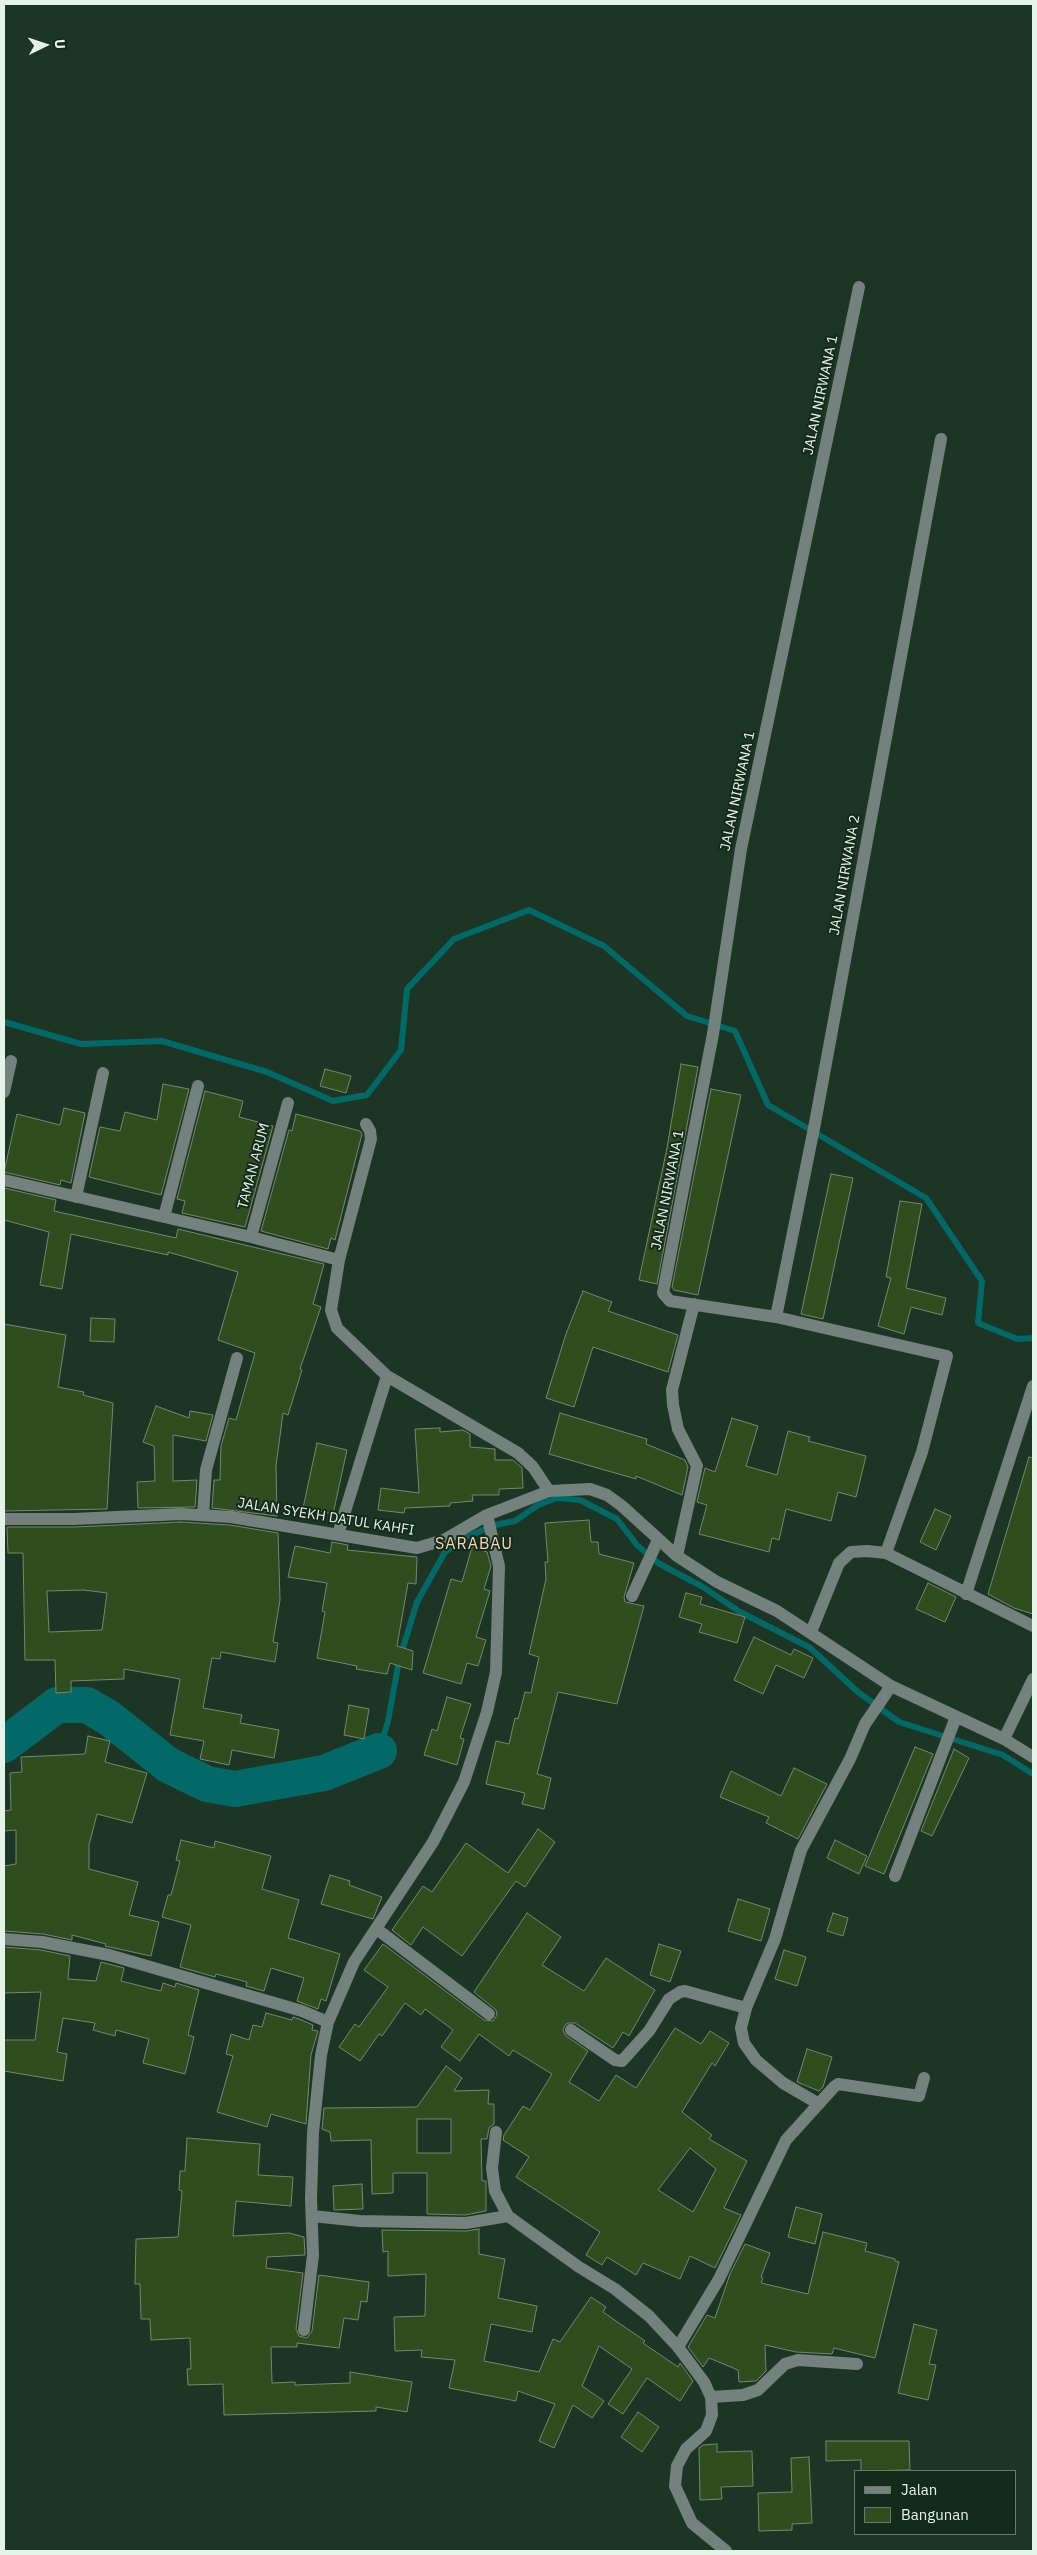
<!DOCTYPE html>
<html>
<head>
<meta charset="utf-8">
<style>
  body { margin:0 }
  #map { position:relative; width:1037px; height:2555px; overflow:hidden; background:#1d3525; font-family:"IBM Plex Sans",sans-serif }
  canvas { display:block }
  .frame { position:absolute; inset:0; border:5px solid #e5f4e9; pointer-events:none }
  .legend { position:absolute; left:854px; top:2470px; width:162px; height:65px; box-sizing:border-box; background:#132b1b; border:1px solid #677b6d; margin:0; padding:6px 9px; list-style:none; font-size:15px; color:#e5f4e9 }
  .legend li { display:flex; align-items:center; gap:10px; height:25px }
  .legend b { width:25px; border:1px solid #677b6d }
  .north { position:absolute; left:20px; top:20px; width:50px; height:50px; -webkit-text-stroke:4px #132b1b; paint-order:stroke; rotate:86deg; font-size:14px; font-weight:700; line-height:20px; text-align:center; color:#e5f4e9 }
  .north::after { content:''; display:block; margin:auto; width:18px; height:22px; background:#e5f4e9; clip-path:polygon(50% 0,100% 100%,50% 72%,0 100%) }
</style>
</head>
<body>
<div id="map">
<canvas width="1037" height="2555"></canvas>
<div class="frame"></div>
<ul class="legend">
<li><b style="height:6px;background:#73827d"></b>Jalan</li>
<li><b style="height:14px;background:#304d1f"></b>Bangunan</li>
</ul>
<div class="north">U</div>
</div>
<script>
const ctx = document.querySelector('canvas').getContext('2d');
ctx.lineJoin = 'round';
const toPath = rows => new Path2D(rows.map(r => 'M' + r).join(''));
function trace(path, color, width, dash) { ctx.strokeStyle = color; ctx.lineWidth = width; ctx.lineCap = dash ? 'butt' : 'round'; ctx.setLineDash(dash || []); ctx.stroke(path); }
function fillPath(path, color) { ctx.fillStyle = color; ctx.fill(path, 'evenodd'); }
function write(font, color, halo, rows, align = 'center') {
  ctx.font = font + ' "IBM Plex Sans",sans-serif'; ctx.lineWidth = 4; ctx.setLineDash([]); ctx.textBaseline = 'middle'; ctx.strokeStyle = halo; ctx.fillStyle = color; for (const [text, x, y, turn = 0] of rows) {
    ctx.save(); ctx.translate(x, y); ctx.rotate((+turn || 0) * Math.PI / 180); ctx.textAlign = isNaN(turn) ? turn : align; if (halo) ctx.strokeText(text, 0, 0); ctx.fillText(text, 0, 0); ctx.restore();
  }
}
trace(toPath([
  [4,1022,81,1044,162,1041,267,1072,333,1101,367,1095,401,1050,407,989,454,939,529,910,604,946,687,1016,735,1031,768,1105,926,1198,982,1281,978,1323,1017,1339,1033,1338],
  [379,1751,388,1721,399,1661,417,1602,445,1552,466,1537,495,1525,515,1521,538,1505,557,1498,580,1500,617,1519,637,1545,658,1563,703,1587,740,1612,809,1647,858,1692,899,1722,1003,1755,1033,1774]
]), '#046966', 6);
trace(toPath([
  [4,1745,57,1705,87,1705,109,1718,168,1765,207,1784,235,1789,324,1773,379,1751]
]), '#046966', 36);
const building = toPath([
  [681,1064,698,1067,657,1284,639,1280,667,1148,681,1064],
  [325,1069,351,1076,346,1093,320,1086,325,1069],
  [163,1084,189,1089,161,1195,89,1177,100,1127,120,1131,125,1112,157,1120,163,1084],
  [711,1089,741,1095,698,1295,674,1290,672,1287,711,1089],
  [205,1091,243,1101,239,1117,273,1126,245,1227,182,1213,185,1201,177,1199,205,1091],
  [64,1108,85,1113,71,1183,61,1180,60,1185,4,1172,17,1114,60,1125,64,1108],
  [296,1114,360,1131,362,1134,335,1240,331,1238,328,1249,261,1231,289,1130,292,1131,296,1114],
  [831,1174,853,1178,823,1319,801,1314,831,1174],
  [4,1188,56,1200,54,1211,176,1238,178,1229,324,1264,313,1304,321,1307,300,1369,302,1370,288,1415,283,1413,276,1466,277,1516,212,1508,214,1480,220,1480,221,1446,229,1418,236,1420,255,1353,218,1340,238,1272,168,1252,168,1255,71,1234,62,1289,40,1285,49,1232,4,1220,4,1188],
  [900,1201,922,1204,906,1288,946,1298,942,1315,911,1307,904,1334,878,1326,891,1278,886,1277,900,1201],
  [583,1291,612,1302,608,1311,678,1335,668,1372,593,1347,574,1407,546,1398,566,1334,583,1291],
  [91,1318,115,1319,114,1342,90,1341,91,1318],
  [4,1324,66,1335,58,1387,84,1392,83,1395,113,1403,107,1509,4,1511,4,1324],
  [156,1406,189,1418,190,1411,213,1415,206,1441,173,1435,173,1481,197,1480,195,1507,138,1508,137,1482,155,1481,154,1446,143,1442,156,1406],
  [560,1413,647,1439,646,1444,685,1460,688,1467,682,1495,636,1476,636,1479,549,1454,560,1413],
  [732,1418,758,1426,746,1466,777,1475,788,1431,810,1437,808,1441,866,1456,856,1497,838,1492,831,1521,786,1509,779,1540,772,1538,769,1552,699,1534,707,1505,697,1502,705,1468,715,1472,732,1418],
  [440,1428,440,1432,463,1430,470,1434,470,1447,495,1449,495,1460,513,1460,522,1468,523,1488,499,1489,499,1495,472,1495,473,1501,450,1503,450,1506,405,1508,404,1513,378,1510,381,1488,419,1493,415,1429,440,1428],
  [317,1443,347,1450,333,1514,303,1508,317,1443],
  [1029,1457,1033,1458,1033,1614,1014,1608,988,1594,1029,1457],
  [935,1509,951,1516,936,1550,920,1542,935,1509],
  [589,1520,591,1542,598,1542,599,1554,634,1563,624,1597,625,1602,644,1606,617,1704,558,1692,537,1774,551,1778,544,1809,522,1804,525,1793,486,1784,496,1741,509,1744,515,1718,518,1719,525,1692,531,1693,539,1657,529,1654,546,1579,545,1562,548,1562,545,1523,589,1520],
  [181,1522,230,1525,278,1533,280,1600,273,1642,278,1643,275,1662,221,1652,220,1659,212,1658,203,1708,242,1715,240,1723,279,1730,274,1758,232,1750,229,1765,200,1759,204,1741,170,1735,180,1679,124,1669,124,1679,71,1681,71,1692,56,1693,55,1660,25,1660,23,1553,8,1553,7,1527,74,1527,181,1522],
  [84,1590,107,1593,102,1630,49,1632,47,1591,84,1590],
  [332,1542,348,1545,347,1550,417,1557,416,1584,408,1583,397,1646,413,1651,412,1670,390,1663,387,1674,356,1669,357,1666,317,1658,325,1612,322,1611,327,1583,288,1577,295,1546,330,1553,332,1542],
  [472,1547,487,1552,491,1566,484,1589,490,1591,476,1637,486,1640,478,1666,467,1663,461,1684,423,1673,451,1579,462,1582,472,1547],
  [928,1583,956,1597,945,1622,916,1609,928,1583],
  [686,1593,702,1597,700,1604,745,1617,737,1643,699,1632,702,1624,679,1617,686,1593],
  [754,1637,791,1655,794,1649,813,1658,804,1678,776,1665,763,1694,734,1680,754,1637],
  [447,1697,471,1704,460,1738,464,1739,457,1765,424,1755,432,1729,437,1731,447,1697],
  [349,1705,369,1709,364,1739,344,1735,349,1705],
  [88,1736,110,1741,105,1762,147,1773,132,1823,97,1814,89,1845,89,1869,138,1882,129,1915,159,1922,151,1956,105,1946,106,1944,72,1935,72,1940,43,1934,4,1931,4,1866,16,1864,16,1830,4,1831,4,1811,11,1810,10,1773,22,1772,21,1757,85,1754,88,1736],
  [915,1747,933,1754,884,1874,865,1866,915,1747],
  [954,1749,969,1758,932,1836,921,1831,954,1749],
  [794,1768,827,1784,798,1839,766,1823,769,1817,720,1797,731,1771,781,1796,794,1768],
  [538,1829,555,1842,525,1887,516,1881,462,1956,423,1927,411,1945,392,1930,423,1886,432,1892,466,1843,508,1873,538,1829],
  [181,1840,214,1848,215,1841,271,1856,262,1889,299,1900,288,1938,340,1954,326,2001,321,1999,318,2009,297,2001,304,1978,271,1968,264,1991,246,1986,247,1982,216,1974,215,1977,180,1967,191,1925,162,1917,168,1895,171,1895,180,1861,176,1860,181,1840],
  [835,1840,867,1856,859,1874,827,1858,835,1840],
  [330,1875,350,1881,349,1885,382,1897,373,1919,321,1904,330,1875],
  [738,1899,770,1909,761,1941,728,1931,738,1899],
  [527,1913,561,1937,542,1965,584,1991,606,1958,655,1990,629,2036,623,2032,613,2048,575,2023,568,2023,565,2025,563,2030,566,2036,588,2051,569,2082,599,2101,616,2075,636,2088,675,2028,701,2044,710,2031,729,2043,715,2066,712,2063,682,2112,712,2135,709,2139,747,2161,724,2208,741,2215,715,2268,690,2256,680,2279,643,2263,636,2275,607,2257,602,2265,586,2255,600,2232,516,2177,529,2157,503,2140,504,2135,523,2106,530,2110,552,2074,513,2050,509,2056,479,2034,460,2061,441,2047,453,2030,425,2009,421,2015,405,2003,382,2036,379,2034,360,2061,339,2047,355,2024,359,2027,388,1987,364,1970,383,1944,484,2020,493,2021,497,2015,496,2010,474,1992,527,1913],
  [690,2148,716,2169,693,2212,658,2190,690,2148],
  [833,1913,848,1918,843,1936,827,1931,833,1913],
  [659,1944,681,1951,670,1982,650,1975,659,1944],
  [4,1947,41,1950,70,1956,68,1979,96,1981,101,1962,124,1968,121,1981,161,1991,163,1983,175,1987,176,1983,199,1990,188,2035,194,2037,185,2074,143,2063,149,2039,116,2030,115,2036,93,2030,95,2023,63,2018,57,2052,67,2054,63,2081,4,2071,4,2040,35,2040,41,1992,4,1993,4,1947],
  [784,1950,806,1957,797,1986,775,1979,784,1950],
  [266,2013,292,2020,293,2017,299,2019,313,2025,312,2030,318,2031,311,2055,306,2124,271,2114,267,2127,217,2112,233,2056,226,2054,231,2034,249,2040,253,2025,262,2027,266,2013],
  [807,2049,832,2057,823,2087,819,2091,797,2082,807,2049],
  [446,2066,462,2078,454,2091,489,2090,488,2104,494,2104,494,2124,489,2128,487,2139,481,2139,482,2181,486,2181,486,2211,465,2215,427,2214,427,2173,393,2173,393,2193,372,2194,371,2140,331,2141,330,2132,322,2129,324,2108,417,2107,446,2066],
  [417,2119,451,2119,451,2153,417,2153,417,2119],
  [187,2138,260,2144,258,2175,293,2177,291,2206,236,2201,233,2236,289,2233,304,2237,305,2255,267,2257,266,2268,303,2273,296,2329,299,2336,307,2338,312,2331,319,2275,369,2282,367,2302,361,2301,358,2320,344,2318,339,2348,297,2343,297,2347,271,2347,272,2383,295,2382,295,2385,350,2383,350,2372,412,2382,407,2412,376,2407,376,2411,224,2415,223,2384,188,2385,187,2369,191,2369,190,2338,151,2340,150,2319,141,2319,140,2284,135,2284,136,2239,178,2237,182,2191,179,2190,180,2171,185,2171,187,2138],
  [362,2184,363,2209,334,2210,333,2186,362,2184],
  [796,2207,822,2214,815,2244,788,2237,796,2207],
  [479,2229,479,2254,505,2259,498,2298,537,2306,532,2332,491,2324,484,2361,539,2372,553,2339,560,2342,591,2297,606,2307,603,2312,645,2341,643,2343,678,2367,680,2363,693,2381,680,2401,647,2378,623,2414,608,2404,632,2369,599,2346,582,2386,604,2401,592,2418,573,2405,554,2448,539,2441,555,2404,518,2391,516,2401,449,2388,455,2360,421,2357,422,2350,395,2351,394,2317,425,2316,426,2274,388,2276,388,2251,383,2252,382,2230,466,2231,479,2229],
  [823,2232,867,2243,865,2251,895,2259,895,2261,899,2262,875,2358,834,2348,832,2354,796,2352,765,2345,766,2371,756,2381,739,2382,738,2370,709,2358,703,2367,688,2347,707,2315,715,2318,730,2274,745,2244,770,2253,761,2277,763,2278,761,2283,808,2294,823,2232],
  [914,2324,937,2330,929,2364,936,2365,928,2400,898,2393,914,2324],
  [638,2412,659,2427,642,2452,621,2437,638,2412],
  [826,2441,909,2441,910,2470,861,2471,861,2460,826,2461,826,2441],
  [717,2444,717,2452,752,2451,753,2486,721,2487,722,2499,700,2500,699,2448,703,2445,717,2444],
  [809,2457,812,2523,792,2524,792,2530,759,2531,758,2493,792,2492,791,2458,809,2457]
]);
fillPath(building, '#304d1f');
trace(building, '#76886e', 1);
trace(toPath([
  [859,287,741,849,713,1034,663,1293,670,1301,776,1317,947,1356,922,1452,886,1553],
  [4,1092,11,1061],
  [4,1180,251,1237,339,1260],
  [76,1197,103,1073],
  [164,1217,198,1086],
  [251,1237,288,1103],
  [776,1317,815,1123,941,439],
  [387,1376,518,1453,533,1467,549,1491],
  [203,1515,206,1470,237,1358],
  [4,1519,74,1519,181,1514,231,1517,417,1548,444,1540,487,1515,549,1491,590,1489,607,1495,622,1506,677,1556,717,1582,777,1611,891,1686,1004,1739,1033,1757],
  [338,1534,387,1376,337,1328,331,1310,339,1260,371,1139,370,1131,366,1124],
  [677,1556,697,1466,678,1429,673,1405,672,1390,694,1304],
  [966,1594,1033,1386],
  [632,1596,658,1540],
  [811,1632,839,1563,851,1552,867,1551,886,1553,1033,1626],
  [1004,1739,1033,1679],
  [895,1876,956,1717],
  [378,1930,489,2014],
  [4,1939,42,1942,109,1955,302,2011,328,2022],
  [746,2008,741,2028,744,2043,756,2060,783,2083,819,2104],
  [571,2030,615,2060,622,2061,649,2031,669,1999,680,1992,685,1991,746,2008,775,1939,801,1850,850,1759,865,1724,891,1686],
  [496,2132,492,2168,495,2191,508,2216,579,2267,615,2289,649,2316,678,2347,704,2382,711,2397,712,2415,706,2431,686,2449,677,2466,675,2486,692,2523,726,2551],
  [312,2216,360,2221,466,2223,508,2216],
  [304,2330,313,2255,311,2199,313,2133,321,2055,328,2022,354,1962,433,1842,464,1782,487,1712,496,1672,499,1566,487,1515],
  [678,2347,719,2279,786,2140,834,2087,838,2084,919,2096,924,2078],
  [711,2397,743,2395,758,2390,785,2364,798,2360,857,2364]
]), '#73827d', 12);
write('14px', '#e5f4e9', '#132b1b', [
  ["JALAN NIRWANA 1",821,395,-78],
  ["JALAN NIRWANA 1",738,791,-78],
  ["JALAN NIRWANA 2",845,875,-80],
  ["TAMAN ARUM",254,1166,-75],
  ["JALAN NIRWANA 1",668,1190,-79],
  ["JALAN SYEKH DATUL KAHFI",326,1517,9]
]);
ctx.letterSpacing = '1px';
write('16px', '#fbd4b5', '#132b1b', [
  ["SARABAU",474,1544]
]);
ctx.letterSpacing = '0px';
</script>
</body>
</html>
